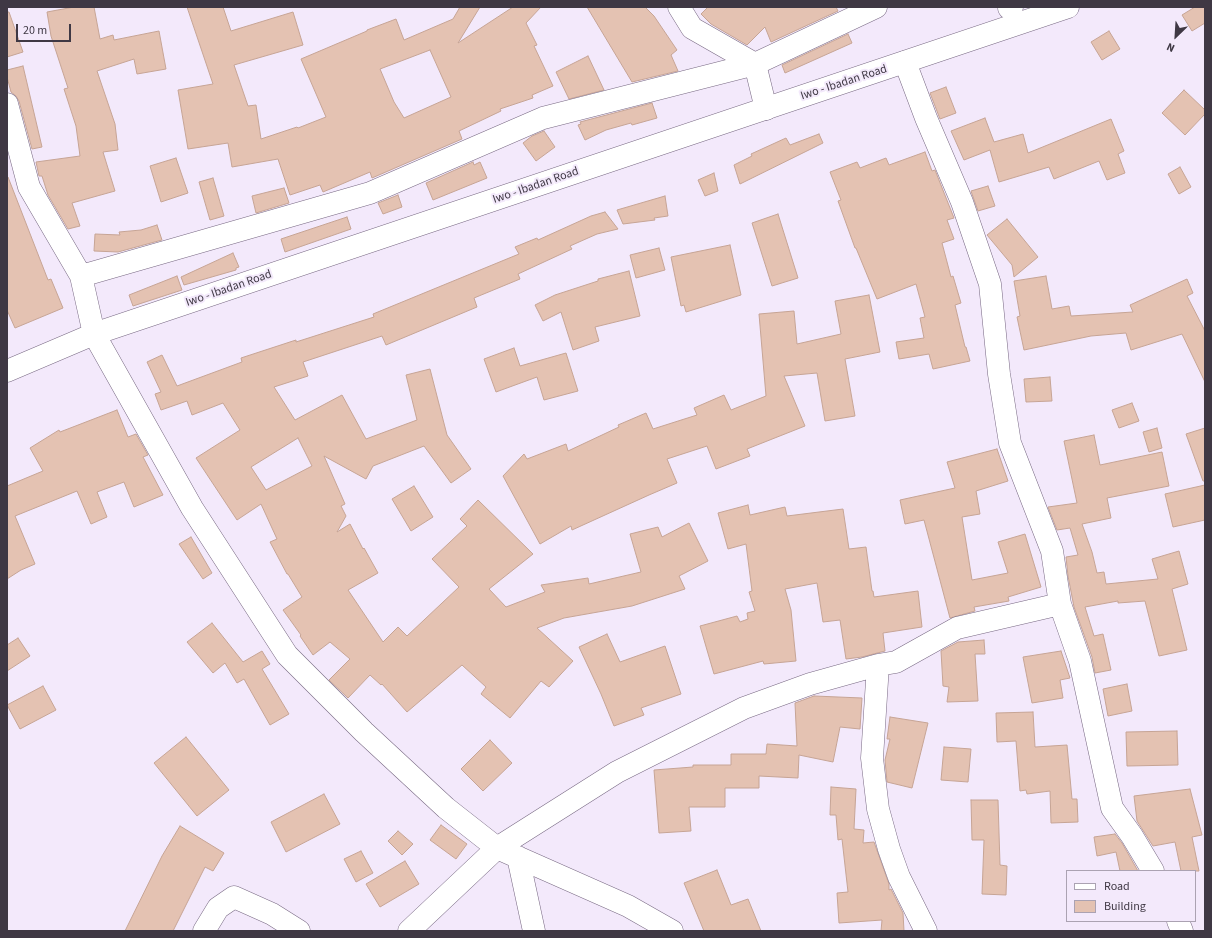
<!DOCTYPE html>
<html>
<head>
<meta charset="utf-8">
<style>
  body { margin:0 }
  #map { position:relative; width:1212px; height:938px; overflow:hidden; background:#f3e9fb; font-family:"Source Sans 3",sans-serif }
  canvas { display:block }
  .frame { position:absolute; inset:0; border:8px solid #3f3844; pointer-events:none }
  .legend { position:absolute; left:1066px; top:870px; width:130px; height:52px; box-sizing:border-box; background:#f3e9fb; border:1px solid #aba2b2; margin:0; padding:5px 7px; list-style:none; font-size:12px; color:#3f3844 }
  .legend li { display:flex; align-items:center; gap:8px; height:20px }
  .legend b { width:20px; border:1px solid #aba2b2 }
  .north { position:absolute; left:1156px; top:16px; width:40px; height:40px; -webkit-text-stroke:3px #f3e9fb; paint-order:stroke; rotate:205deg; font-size:11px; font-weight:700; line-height:16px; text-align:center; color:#3f3844 }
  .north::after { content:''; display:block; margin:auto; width:14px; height:18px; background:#3f3844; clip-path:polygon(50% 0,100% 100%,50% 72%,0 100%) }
  .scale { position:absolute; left:16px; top:24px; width:55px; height:18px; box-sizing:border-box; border:2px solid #3f3844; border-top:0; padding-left:5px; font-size:12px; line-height:14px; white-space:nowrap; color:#3f3844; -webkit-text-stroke:3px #f3e9fb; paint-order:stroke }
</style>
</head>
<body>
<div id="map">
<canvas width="1212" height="938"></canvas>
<div class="frame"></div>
<ul class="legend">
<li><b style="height:5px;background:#fff"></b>Road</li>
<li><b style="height:11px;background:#e4c2b2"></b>Building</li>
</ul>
<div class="north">N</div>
<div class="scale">20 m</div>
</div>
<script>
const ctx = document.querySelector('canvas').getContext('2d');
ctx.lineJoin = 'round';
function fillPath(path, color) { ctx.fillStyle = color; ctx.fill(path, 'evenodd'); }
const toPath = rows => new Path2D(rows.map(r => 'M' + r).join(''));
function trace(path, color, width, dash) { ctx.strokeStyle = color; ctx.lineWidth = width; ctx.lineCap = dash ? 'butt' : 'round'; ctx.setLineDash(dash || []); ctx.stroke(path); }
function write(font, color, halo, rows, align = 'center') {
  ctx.font = font + ' "Source Sans 3",sans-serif'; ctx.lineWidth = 4; ctx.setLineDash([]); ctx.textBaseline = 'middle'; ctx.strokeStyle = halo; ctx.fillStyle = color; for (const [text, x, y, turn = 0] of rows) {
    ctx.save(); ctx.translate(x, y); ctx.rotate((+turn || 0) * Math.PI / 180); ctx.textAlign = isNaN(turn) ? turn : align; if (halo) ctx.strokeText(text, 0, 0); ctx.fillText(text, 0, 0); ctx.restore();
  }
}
const building = toPath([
  [74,7,94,7,100,39,113,35,114,40,159,31,166,69,137,74,134,59,97,71,115,124,118,150,103,152,115,191,72,203,80,226,68,229,48,195,42,176,39,176,36,162,80,156,76,126,64,89,68,88,51,36,47,12,74,7],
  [187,7,223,7,231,31,293,12,303,45,234,65,248,106,256,105,261,139,297,127,298,128,326,117,301,59,367,31,367,30,396,19,404,40,453,19,460,7,480,7,458,43,513,7,541,7,526,23,537,45,534,46,553,86,532,95,533,98,500,109,501,111,459,131,462,139,372,178,370,172,323,192,320,185,290,195,278,159,232,167,228,143,188,149,178,90,213,84,187,7],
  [430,50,451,97,404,118,394,102,380,69,430,50],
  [587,7,645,7,654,16,677,50,671,55,678,71,632,82,587,7],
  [708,7,836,7,838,11,771,42,765,27,747,45,711,24,701,14,708,7],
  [1195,7,1205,7,1205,23,1192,31,1182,15,1195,7],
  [7,12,9,12,23,52,7,57,7,12],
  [1109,31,1120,49,1102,60,1091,42,1109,31],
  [848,34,852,43,785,73,782,65,848,34],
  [588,56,604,90,569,99,556,72,588,56],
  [23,66,42,147,32,149,19,101,16,96,11,92,7,77,7,70,23,66],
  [946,87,956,113,940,119,930,93,946,87],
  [1184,90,1205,110,1205,114,1185,135,1162,113,1184,90],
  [652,103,657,118,632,125,631,123,606,130,585,140,578,125,581,124,580,122,652,103],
  [985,118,994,142,1023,134,1028,153,1111,119,1124,151,1118,154,1125,173,1107,180,1099,161,1054,179,1049,167,999,182,990,150,964,160,951,131,985,118],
  [544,131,555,147,536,161,523,143,532,136,544,131],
  [819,134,823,143,740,184,734,165,752,156,751,154,786,138,790,145,819,134],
  [925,152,932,171,935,170,954,218,947,220,954,239,942,243,951,277,953,276,961,303,955,305,965,347,966,347,970,361,933,369,929,354,899,359,896,342,924,338,920,318,925,317,916,284,877,299,856,248,855,248,838,201,841,200,830,172,857,162,860,168,886,158,889,165,925,152],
  [176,158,188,193,161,202,150,166,176,158],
  [473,162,474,165,480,162,487,178,433,200,426,183,473,162],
  [1180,167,1191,187,1179,194,1168,174,1180,167],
  [714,173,718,191,705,196,698,180,714,173],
  [7,177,8,177,48,280,51,279,63,308,15,328,7,310,7,177],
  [213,178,224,216,210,220,199,182,213,178],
  [988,186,995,206,978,211,971,191,988,186],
  [284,188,289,203,256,213,252,196,284,188],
  [398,195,402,207,383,214,378,203,398,195],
  [665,196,668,216,654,218,655,220,623,224,617,210,665,196],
  [605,212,618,229,597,234,570,246,572,249,518,274,520,279,474,298,477,307,386,345,382,336,303,362,308,376,274,387,295,420,342,395,366,439,417,420,406,375,430,369,447,435,471,469,451,483,424,446,373,466,366,479,324,456,345,504,341,506,346,516,337,532,350,524,363,549,364,548,378,573,348,590,383,642,398,627,407,636,459,587,432,559,467,526,460,519,478,500,533,554,489,589,506,607,545,592,541,585,588,578,589,584,641,572,630,534,658,527,662,537,689,523,708,561,679,576,685,589,632,606,564,618,537,628,573,661,549,687,541,681,510,718,481,694,486,687,462,665,407,712,382,684,381,685,370,675,348,698,329,680,350,659,330,642,313,655,300,636,301,635,283,610,302,597,288,574,287,574,270,542,277,539,261,504,237,520,196,458,240,430,223,403,192,415,187,401,161,410,155,394,161,392,147,362,162,355,177,386,242,362,241,358,296,340,296,342,374,317,373,314,519,254,515,247,537,238,538,240,591,216,605,212],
  [298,438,312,466,266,490,251,467,298,438],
  [778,214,798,278,772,286,752,223,778,214],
  [347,217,351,229,285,252,281,239,347,217],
  [1007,219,1038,257,1014,277,1012,265,987,235,1007,219],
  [157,225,162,240,118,252,94,251,95,234,120,235,119,232,141,230,157,225],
  [730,245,741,295,686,312,684,305,681,306,671,257,730,245],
  [659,248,665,270,636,278,630,255,659,248],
  [233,253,239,267,236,268,236,270,184,285,181,277,233,253],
  [629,271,640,316,595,327,599,341,573,350,561,312,543,321,535,305,555,295,598,281,598,279,629,271],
  [177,276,182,290,133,306,129,295,177,276],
  [1046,276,1052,309,1069,306,1071,316,1133,312,1130,305,1187,279,1193,293,1187,296,1205,331,1205,382,1182,334,1131,350,1126,333,1091,336,1024,350,1017,317,1020,316,1014,281,1046,276],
  [869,295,880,352,845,359,855,416,825,421,817,373,784,376,805,426,747,449,750,456,716,469,707,446,667,459,677,483,649,495,572,530,571,526,540,544,503,476,524,454,527,459,566,444,568,451,619,427,618,425,646,413,653,429,697,415,694,408,724,395,731,410,766,396,759,314,794,311,797,344,841,334,835,301,869,295],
  [514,348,520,366,566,353,578,391,544,400,537,377,496,392,484,359,514,348],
  [1050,377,1052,401,1026,402,1024,379,1050,377],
  [1132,403,1139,421,1119,428,1112,410,1132,403],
  [117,410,128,437,136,434,148,455,143,457,163,495,134,507,124,482,97,492,107,517,91,524,77,491,15,516,35,564,21,570,7,579,7,486,43,471,30,448,59,430,60,432,117,410],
  [1157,428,1162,448,1149,452,1143,432,1157,428],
  [1205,428,1205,481,1203,481,1186,434,1205,428],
  [1094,435,1100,465,1162,452,1169,486,1107,498,1111,518,1082,524,1092,552,1097,573,1104,572,1106,584,1158,579,1152,559,1179,551,1188,584,1172,589,1187,650,1159,656,1145,601,1118,603,1118,601,1085,607,1094,636,1103,634,1111,670,1095,673,1092,657,1074,607,1068,576,1066,557,1078,555,1070,528,1057,530,1048,507,1077,503,1064,441,1094,435],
  [997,449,1008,481,976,491,980,514,962,517,972,580,1008,573,998,542,1025,534,1041,587,1008,597,1009,601,974,607,975,611,950,618,924,520,905,524,900,500,955,488,947,462,997,449],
  [1205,485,1205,520,1173,527,1165,494,1205,485],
  [414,486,433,517,411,531,392,499,414,486],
  [748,505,750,515,785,507,787,516,843,509,849,549,866,547,872,591,873,591,874,597,918,591,922,627,883,633,885,651,862,657,846,659,840,620,823,622,817,583,785,589,791,610,796,661,764,664,763,661,714,674,700,626,737,616,740,622,748,619,747,613,755,611,749,592,752,591,746,544,728,549,718,513,748,505],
  [191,537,212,573,203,579,179,544,191,537],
  [212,623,243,662,262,651,270,664,262,669,289,714,270,725,244,679,237,683,225,663,213,673,187,642,212,623],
  [607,634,620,662,665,646,681,694,641,708,644,715,614,726,601,694,579,647,607,634],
  [18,638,30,656,7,671,7,645,18,638],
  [984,640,985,654,975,654,978,701,947,702,949,687,943,686,941,651,958,642,984,640],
  [1061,651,1070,678,1060,680,1063,698,1032,703,1023,657,1061,651],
  [1127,684,1132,711,1108,716,1103,689,1127,684],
  [43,686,56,710,20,729,7,705,43,686],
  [814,696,862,698,860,729,840,727,833,762,799,755,798,778,759,776,759,788,725,788,725,807,689,807,691,831,659,833,654,770,693,767,693,765,731,765,731,754,766,754,767,744,797,746,795,703,814,696],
  [1033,712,1035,747,1067,745,1072,799,1077,799,1078,822,1051,823,1050,791,1027,794,1026,790,1020,791,1016,741,997,742,996,713,1033,712],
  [890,717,928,723,912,788,887,782,885,760,890,739,887,739,890,717],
  [1177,731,1178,765,1127,766,1126,732,1177,731],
  [186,737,229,790,197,816,154,763,186,737],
  [490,740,512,763,483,791,461,769,490,740],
  [944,747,971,749,968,782,941,780,944,747],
  [831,787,856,789,854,829,864,830,863,843,874,842,889,884,889,890,891,889,903,913,904,931,881,931,882,920,839,923,837,893,848,892,842,839,838,840,836,815,830,815,831,787],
  [1190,789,1202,835,1192,837,1199,871,1181,871,1175,842,1153,846,1137,821,1134,796,1190,789],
  [324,794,340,824,286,852,271,822,324,794],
  [971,800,998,800,1000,865,1007,866,1006,895,982,894,984,840,972,840,971,800],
  [441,825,467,844,456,859,430,840,441,825],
  [180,826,224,853,213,871,205,867,173,931,125,931,162,856,180,826],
  [398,831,413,844,402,855,388,841,398,831],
  [1115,834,1122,843,1138,871,1120,871,1116,852,1097,856,1094,837,1115,834],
  [361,851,373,873,356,882,344,859,361,851],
  [405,861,419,884,380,907,366,884,405,861],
  [717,870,731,905,748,899,761,931,704,931,684,883,717,870]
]);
fillPath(building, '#e4c2b2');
trace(building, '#c6a495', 1);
const street = toPath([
  [679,7,692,28,755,64,766,109],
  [1009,7,1009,8,1012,7],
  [905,62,926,118,962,202,990,284,999,374,1010,443,1052,551,1060,604,1080,661,1112,808,1132,836,1153,871],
  [7,104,29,187,81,276,94,334,192,508,287,655,364,732,446,808,497,848,628,906,672,931],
  [81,276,370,193,543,118,755,64,876,7],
  [878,665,872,758,878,809,889,849,899,877,926,931],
  [518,857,534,931],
  [1178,921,1182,931],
  [204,931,218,908,234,897,272,914,299,931],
  [409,931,497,848,617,772,744,708,810,684,878,665,896,662,957,628,1060,604]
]);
const primary = toPath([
  [7,371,94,334,1068,7]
]);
trace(street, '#786983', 23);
trace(primary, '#786983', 23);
trace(street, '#fff', 22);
trace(primary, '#fff', 22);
write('12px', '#3f3844', '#f3e9fb', [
  ["Iwo - Ibadan Road",844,83,-18],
  ["Iwo - Ibadan Road",536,186,-19],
  ["Iwo - Ibadan Road",229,289,-19]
]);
</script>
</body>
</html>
